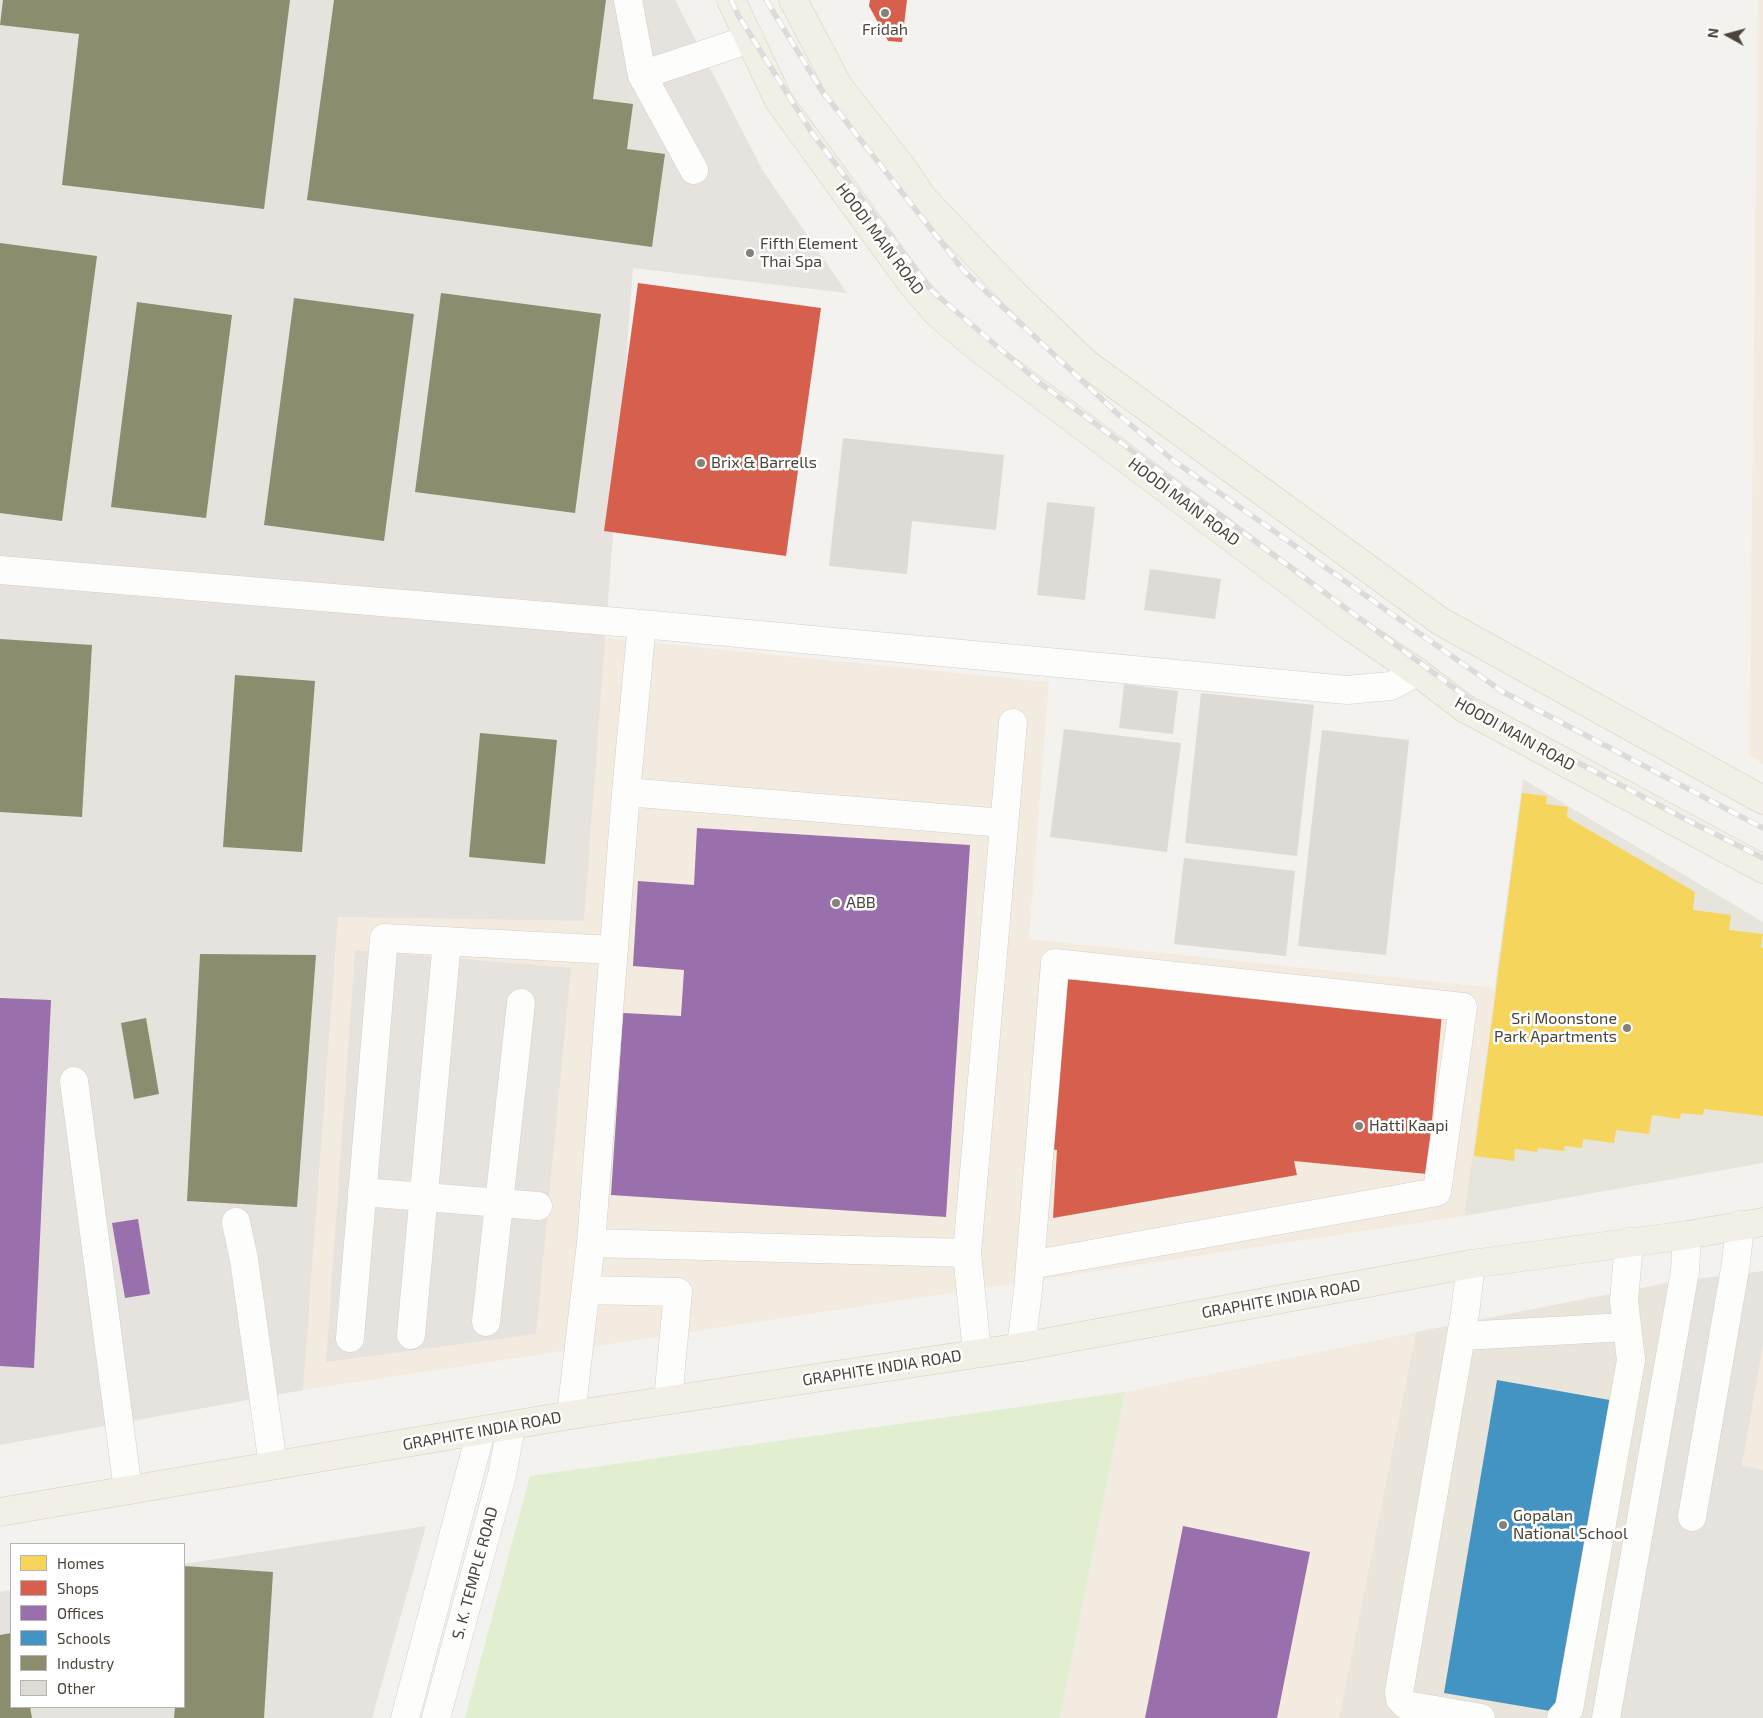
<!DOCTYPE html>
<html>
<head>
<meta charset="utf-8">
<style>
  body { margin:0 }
  #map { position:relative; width:1763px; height:1718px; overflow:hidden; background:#f4f2ee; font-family:"Exo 2",sans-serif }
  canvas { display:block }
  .legend { position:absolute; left:10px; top:1543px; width:175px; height:165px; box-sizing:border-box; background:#fff; border:1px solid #b7b4b0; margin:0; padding:6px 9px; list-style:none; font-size:15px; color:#4b4439 }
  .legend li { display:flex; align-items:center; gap:10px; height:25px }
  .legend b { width:25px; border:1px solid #b7b4b0 }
  .north { position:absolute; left:1703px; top:10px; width:50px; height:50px; -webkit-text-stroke:4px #fff; paint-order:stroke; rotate:277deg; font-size:14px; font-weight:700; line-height:20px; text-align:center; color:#4b4439 }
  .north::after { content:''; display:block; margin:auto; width:18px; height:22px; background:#4b4439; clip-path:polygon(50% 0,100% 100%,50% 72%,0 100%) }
</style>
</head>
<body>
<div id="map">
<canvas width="1763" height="1718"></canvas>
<ul class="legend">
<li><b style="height:14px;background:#f6d55c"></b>Homes</li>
<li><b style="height:14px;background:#d6604d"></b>Shops</li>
<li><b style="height:14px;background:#9970ab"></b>Offices</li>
<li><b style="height:14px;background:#4393c3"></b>Schools</li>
<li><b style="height:14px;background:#8c8c6e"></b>Industry</li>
<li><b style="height:14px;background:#dedbd6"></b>Other</li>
</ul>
<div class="north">N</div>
</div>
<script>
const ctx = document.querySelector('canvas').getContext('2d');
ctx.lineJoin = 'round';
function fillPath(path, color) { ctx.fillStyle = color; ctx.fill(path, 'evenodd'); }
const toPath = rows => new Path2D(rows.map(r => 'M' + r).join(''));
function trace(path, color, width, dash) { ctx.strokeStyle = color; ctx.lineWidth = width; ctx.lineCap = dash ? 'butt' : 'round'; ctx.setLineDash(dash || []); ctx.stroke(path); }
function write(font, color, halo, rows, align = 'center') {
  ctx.font = font + ' "Exo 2",sans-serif'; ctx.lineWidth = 5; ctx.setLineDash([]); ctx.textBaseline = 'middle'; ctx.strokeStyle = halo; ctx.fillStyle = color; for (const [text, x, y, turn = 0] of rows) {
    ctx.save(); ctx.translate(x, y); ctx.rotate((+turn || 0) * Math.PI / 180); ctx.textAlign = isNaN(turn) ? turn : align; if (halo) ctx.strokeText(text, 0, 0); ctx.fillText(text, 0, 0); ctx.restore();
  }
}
fillPath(toPath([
  [1523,779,1763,922,1763,1163,1464,1216]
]), '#e7e4dc');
fillPath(toPath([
  [1758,0,1763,0,1763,764,1749,755],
  [605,638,1049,682,1029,939,1496,988,1464,1216,303,1390,338,917,584,921],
  [1416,1332,1339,1718,1060,1718,1125,1392],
  [1763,1346,1763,1470,1742,1467]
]), '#f3ebdf');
fillPath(toPath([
  [0,0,675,0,763,171,847,293,633,268,584,921,338,917,303,1390,0,1445],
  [1763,1271,1763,1346,1742,1466,1763,1470,1763,1718,1593,1718,1671,1282],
  [426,1526,372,1718,0,1718,0,1592,11,1590,11,1707,184,1707,184,1564]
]), '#e6e2de');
fillPath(toPath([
  [1671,1282,1593,1718,1339,1718,1416,1332]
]), '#eae5da');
fillPath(toPath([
  [1125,1392,1060,1718,465,1718,530,1476]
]), '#e1eecf');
fillPath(toPath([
  [355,950,571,968,536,1334,326,1362]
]), '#e6e3df');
fillPath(toPath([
  [1522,793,1547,796,1546,804,1568,807,1567,817,1695,892,1693,910,1731,915,1729,930,1763,934,1761,947,1763,948,1763,1116,1704,1109,1703,1115,1681,1113,1680,1119,1652,1115,1649,1134,1616,1130,1614,1143,1583,1139,1582,1148,1565,1146,1564,1151,1538,1148,1537,1152,1515,1149,1514,1161,1474,1156]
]), '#f6d55c');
fillPath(toPath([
  [870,0,907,0,902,42,888,41,869,6],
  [638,283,821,308,786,556,604,531],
  [1065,979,1442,1014,1427,1174,1294,1161,1297,1175,1053,1218,1057,1150,1049,1149]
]), '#d6604d');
fillPath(toPath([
  [697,828,970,845,946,1217,611,1195,623,1013,681,1016,684,970,633,966,638,881,694,885],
  [0,998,51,1000,34,1368,0,1366],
  [138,1219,150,1294,125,1298,112,1223],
  [1183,1526,1310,1552,1277,1718,1145,1718]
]), '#9970ab');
fillPath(toPath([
  [1497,1380,1621,1402,1568,1714,1444,1693]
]), '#4393c3');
fillPath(toPath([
  [3,0,290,0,264,209,62,185,79,34,0,25],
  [334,0,606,0,593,99,633,104,627,149,665,154,652,247,307,200],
  [0,243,97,256,62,521,0,513],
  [441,293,601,314,575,513,415,492],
  [294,298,414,314,384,541,264,525],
  [137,302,232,315,206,518,111,507],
  [0,639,92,645,82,817,0,812],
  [235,675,315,681,302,852,223,847],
  [480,733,557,740,545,864,469,857],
  [200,954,316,955,297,1207,187,1201],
  [146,1018,159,1094,134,1099,121,1023],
  [184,1566,273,1572,264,1718,174,1718,175,1707,184,1707],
  [11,1633,11,1707,30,1707,32,1718,0,1718,0,1635]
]), '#8c8c6e');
fillPath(toPath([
  [843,438,1004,455,996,530,912,521,907,574,829,566],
  [1047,502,1095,507,1085,600,1037,595],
  [1150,569,1221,579,1215,619,1144,610],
  [1124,684,1178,691,1173,734,1119,728],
  [1201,693,1314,705,1297,856,1185,843],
  [1064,729,1181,743,1167,852,1050,837],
  [1322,730,1409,740,1386,955,1298,946],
  [1184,858,1295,871,1286,956,1174,944]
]), '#dedbd6');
const minor = toPath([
  [628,0,642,75,694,170],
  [642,75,750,39],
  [0,570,642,624,1347,690,1391,686,1417,672],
  [626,792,1003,823],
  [74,1081,128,1490],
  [362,1192,538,1206],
  [236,1222,244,1260,273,1465],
  [591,1243,626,792,642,624],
  [967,1253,1013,723],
  [1471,1264,1465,1313,1399,1692,1400,1699,1406,1705,1481,1718],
  [586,1290,678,1292,668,1400],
  [486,1322,521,1003],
  [411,1335,447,941],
  [1461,1336,1626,1327],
  [350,1338,384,938,614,950],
  [1021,1347,1028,1290,1030,1265,1055,963,1463,1007,1437,1192,1030,1265],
  [571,1415,591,1243,967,1253,977,1353],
  [1692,1517,1736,1263,1740,1225],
  [405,1718,481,1431],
  [436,1718,502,1475,511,1427],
  [1561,1718,1569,1709,1631,1360,1624,1301,1629,1242],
  [1606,1718,1685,1271,1687,1235]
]);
const major = toPath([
  [731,0,779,101,912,284,938,314,977,347,1349,626,1417,672,1464,708,1763,869],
  [793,0,839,87,905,171,922,197,1014,294,1087,364,1440,621,1763,800],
  [0,1512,571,1415,1021,1347,1471,1264,1687,1235,1763,1222]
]);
trace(minor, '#d2d0cb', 29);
trace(major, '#d6cebb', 29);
trace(minor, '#fdfdfc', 28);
trace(major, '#f2efe6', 28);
const rail = toPath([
  [731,0,738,15,812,133,931,290,1040,383,1499,721,1687,820,1763,858],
  [766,0,822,91,964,271,1120,416,1174,461,1503,692,1763,828]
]);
trace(rail, '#dbdbda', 5.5);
trace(rail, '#fff', 4, [11]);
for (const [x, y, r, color] of [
  [885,13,5,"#868178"],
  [750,253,5,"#868178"],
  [701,463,5,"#868178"],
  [836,903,5,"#868178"],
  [1627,1028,5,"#868178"],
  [1359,1126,5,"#868178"],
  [1503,1525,5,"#868178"]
]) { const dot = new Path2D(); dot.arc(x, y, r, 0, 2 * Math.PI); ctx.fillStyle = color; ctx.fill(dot); trace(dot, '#fff', 2); }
write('16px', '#4b4439', '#fff', [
  ["Fridah",885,30,"center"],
  ["Fifth Element",760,244],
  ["Thai Spa",760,262],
  ["Brix & Barrells",711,463],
  ["ABB",846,903],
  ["Sri Moonstone",1617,1019,"right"],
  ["Park Apartments",1617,1037,"right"],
  ["Hatti Kaapi",1369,1126],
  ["Gopalan",1513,1516],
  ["National School",1513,1534]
], 'left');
write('16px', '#4b4439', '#fff', [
  ["HOODI MAIN ROAD",880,239,53],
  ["HOODI MAIN ROAD",1184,502,37],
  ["HOODI MAIN ROAD",1515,734,29],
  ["GRAPHITE INDIA ROAD",1281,1299,-10],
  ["GRAPHITE INDIA ROAD",882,1368,-9],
  ["GRAPHITE INDIA ROAD",482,1431,-10],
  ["S. K. TEMPLE ROAD",475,1573,-75]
]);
</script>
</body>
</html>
